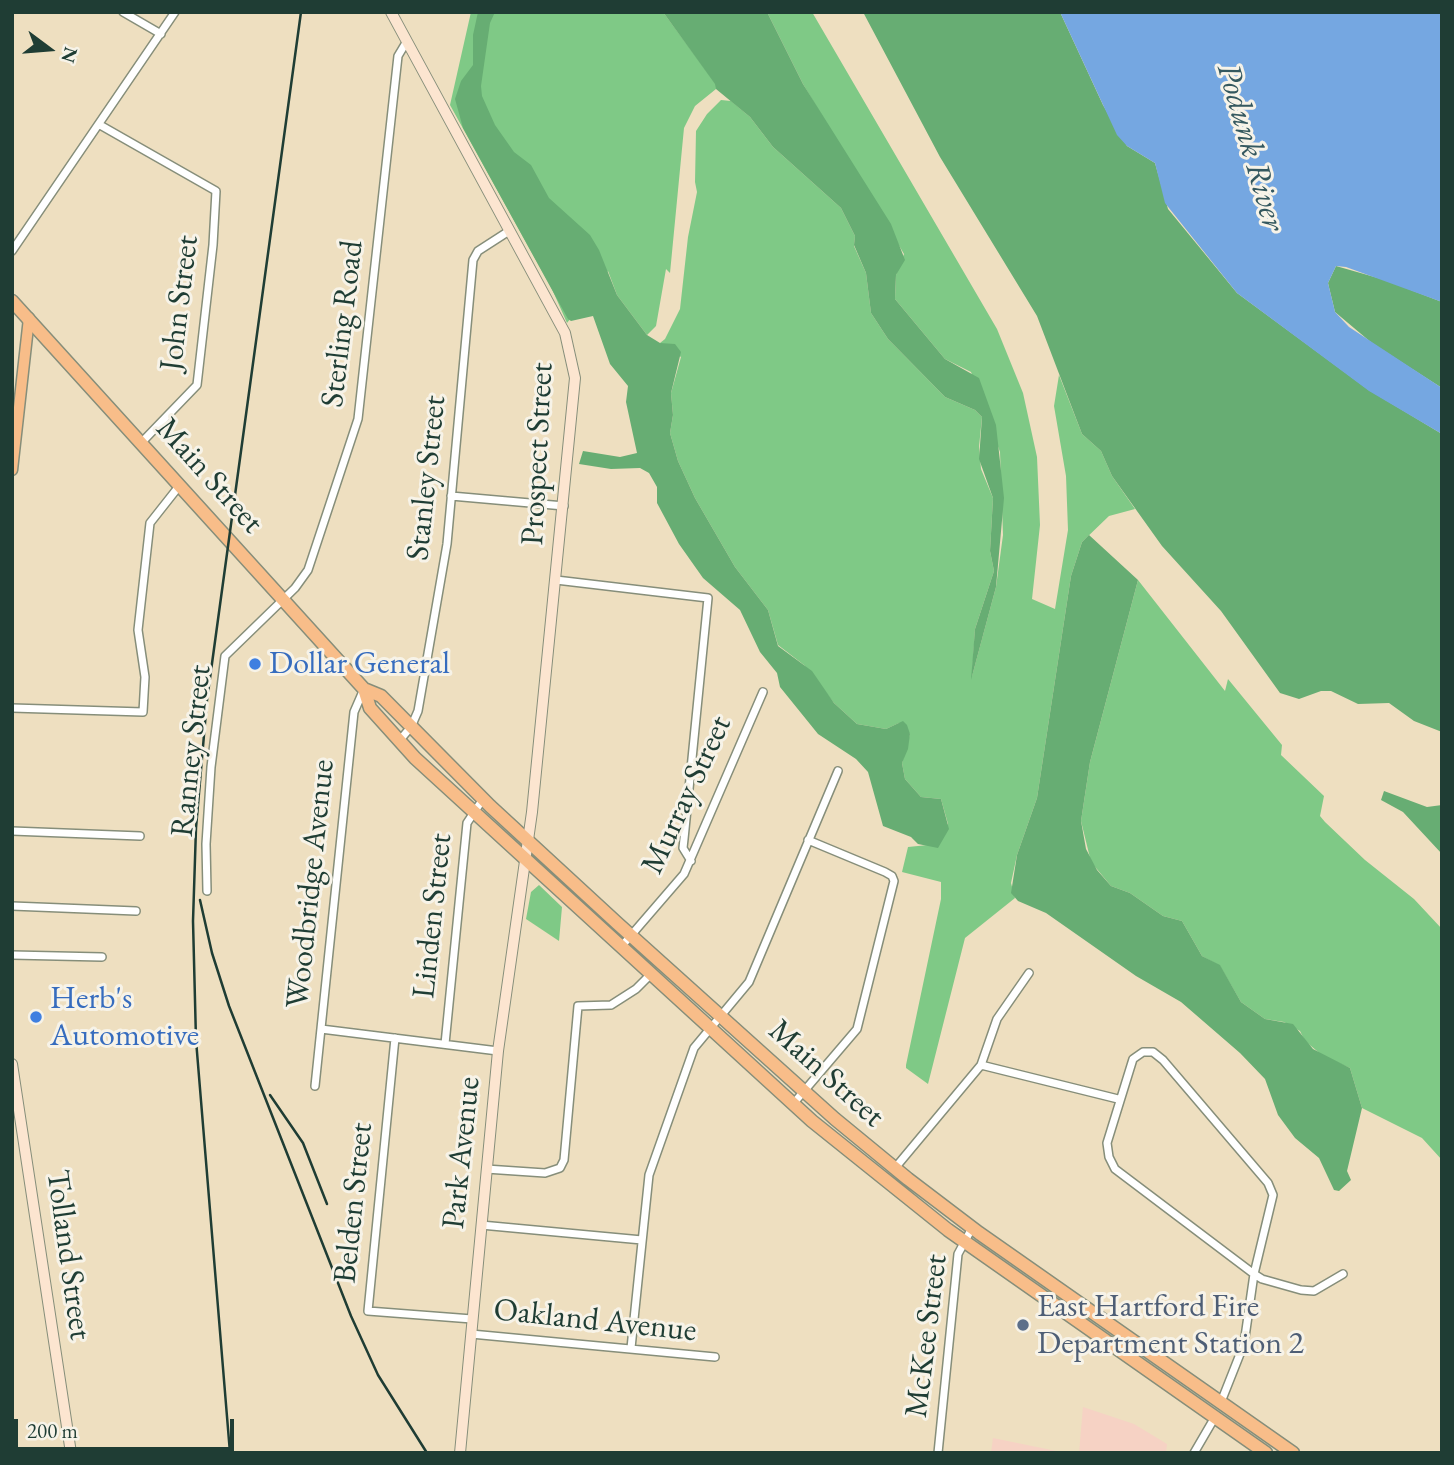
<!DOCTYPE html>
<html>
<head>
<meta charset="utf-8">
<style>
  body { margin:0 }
  #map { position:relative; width:1454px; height:1465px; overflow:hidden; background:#eedfc0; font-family:"EB Garamond",serif }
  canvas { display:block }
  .frame { position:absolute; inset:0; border:14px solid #1f3d34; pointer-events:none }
  .north { position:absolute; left:14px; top:14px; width:70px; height:70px; -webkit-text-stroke:5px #f7f3e8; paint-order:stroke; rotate:106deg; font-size:19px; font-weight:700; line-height:28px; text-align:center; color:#1f3d34 }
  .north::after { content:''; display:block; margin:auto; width:24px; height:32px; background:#1f3d34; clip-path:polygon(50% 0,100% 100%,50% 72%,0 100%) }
  .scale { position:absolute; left:14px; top:1419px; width:220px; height:32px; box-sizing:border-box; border:4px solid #1f3d34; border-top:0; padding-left:9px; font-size:21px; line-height:24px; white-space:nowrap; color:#1f3d34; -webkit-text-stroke:5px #f7f3e8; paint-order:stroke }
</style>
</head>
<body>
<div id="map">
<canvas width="1454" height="1465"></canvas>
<div class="frame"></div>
<div class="north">N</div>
<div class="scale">200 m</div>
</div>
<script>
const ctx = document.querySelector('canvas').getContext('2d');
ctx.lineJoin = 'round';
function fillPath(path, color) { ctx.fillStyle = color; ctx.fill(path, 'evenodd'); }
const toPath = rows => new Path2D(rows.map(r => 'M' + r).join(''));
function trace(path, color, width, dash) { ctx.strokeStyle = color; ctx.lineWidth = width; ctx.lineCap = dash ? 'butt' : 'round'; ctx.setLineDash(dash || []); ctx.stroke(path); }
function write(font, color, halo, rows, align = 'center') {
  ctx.font = font + ' "EB Garamond",serif'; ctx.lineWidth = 6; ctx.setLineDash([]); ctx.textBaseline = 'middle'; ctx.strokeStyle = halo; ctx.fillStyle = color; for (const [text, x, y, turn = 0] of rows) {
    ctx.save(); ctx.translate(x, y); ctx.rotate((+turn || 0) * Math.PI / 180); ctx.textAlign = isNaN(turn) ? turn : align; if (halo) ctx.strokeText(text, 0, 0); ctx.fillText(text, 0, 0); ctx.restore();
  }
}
fillPath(toPath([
  [1083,1407,1134,1424,1167,1444,1166,1453,1079,1453],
  [993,1438,1066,1453,991,1453]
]), '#f6d2c4');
fillPath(toPath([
  [471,12,663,12,716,84,716,89,695,106,684,128,670,273,666,269,656,326,647,335,617,295,608,271,567,323,552,289,450,105],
  [767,12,812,12,997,329,1023,393,1037,457,1040,525,1032,599,1055,609,1068,530,1066,476,1054,406,1059,375,1082,434,1101,451,1112,476,1135,509,1109,516,1082,542,1071,576,1037,798,1017,855,1011,883,1015,898,965,938,928,1084,906,1068,906,1065,941,899,941,882,902,872,908,847,928,845,948,824,941,799,921,797,905,779,902,763,910,734,899,723,886,729,857,724,834,703,804,665,778,645,768,610,735,567,695,498,678,461,670,433,673,415,671,393,681,357,660,343,665,339,680,309,688,237,697,192,695,182,696,131,707,114,721,100,731,101,750,117,773,147,841,208,855,236,854,246,866,273,871,313,888,339,945,397,975,410,982,417,979,447,981,469,993,498,990,551,994,571,975,629,972,676,996,587,1003,535,1000,452,971,372,945,359,895,299,896,275,904,254,803,84],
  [1138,580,1225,691,1228,679,1282,745,1281,755,1324,796,1320,816,1325,822,1365,860,1414,899,1442,929,1442,1160,1422,1138,1362,1108,1350,1068,1323,1056,1305,1041,1300,1031,1284,1022,1265,1019,1241,1002,1220,966,1202,956,1182,921,1163,916,1130,893,1111,886,1091,862,1081,821,1090,762],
  [539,885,562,907,559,941,526,919,531,892]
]), '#7fc986');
fillPath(toPath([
  [478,12,495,12,490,23,481,86,482,96,495,125,514,152,531,165,549,198,590,235,599,250,617,295,647,335,660,343,675,344,681,352,671,393,673,415,670,433,678,461,695,498,735,567,768,610,778,646,812,671,834,703,857,724,886,729,903,721,907,725,910,734,908,749,902,763,905,779,921,797,941,799,949,829,938,848,918,844,911,837,883,826,868,772,856,759,818,734,780,687,777,673,760,652,740,610,703,578,679,544,657,503,657,487,649,473,640,468,611,469,579,464,583,451,620,457,637,453,626,402,628,386,610,364,593,316,571,321,568,319,463,128,455,99,461,81,473,65,473,35],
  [663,12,767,12,803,84,891,224,905,260,896,275,895,299,945,359,979,378,996,425,1004,498,996,587,971,680,975,629,994,571,990,551,993,498,979,459,982,417,975,410,945,397,888,339,871,313,866,273,854,245,855,236,841,208,773,147,750,117,716,89,715,84],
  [863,12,1060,12,1103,105,1127,146,1155,163,1168,209,1237,293,1369,390,1442,434,1442,732,1414,721,1389,703,1358,704,1331,691,1321,691,1299,699,1280,693,1221,611,1162,546,1112,476,1101,451,1082,434,1037,316,940,157],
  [1336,266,1385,280,1442,302,1442,388,1373,344,1335,312,1328,283],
  [1089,535,1138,580,1090,762,1081,821,1086,849,1097,870,1111,886,1130,893,1163,916,1182,921,1202,956,1220,965,1241,1002,1265,1019,1293,1024,1313,1049,1350,1068,1362,1108,1347,1171,1351,1180,1339,1191,1334,1190,1319,1158,1295,1138,1278,1115,1265,1079,1240,1053,1181,1002,1136,976,1046,913,1018,901,1011,893,1017,855,1037,798,1071,576,1082,542],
  [1384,791,1427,807,1442,805,1442,854,1403,812,1381,800]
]), '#67ad73');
fillPath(toPath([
  [1060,12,1442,12,1442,302,1346,267,1336,266,1328,283,1335,312,1349,327,1442,388,1442,434,1369,391,1237,293,1165,203,1155,163,1127,146,1117,135]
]), '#75a7e1');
const street = toPath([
  [123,12,161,34],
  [100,125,216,191,213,245,197,385,142,442],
  [12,251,175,12],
  [451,496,564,506],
  [556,580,708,598,684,839,683,848,691,861],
  [12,708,143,712,145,677,138,630,150,523,180,485],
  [399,741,411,727,418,711,447,544,473,260,478,251,509,231],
  [12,831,140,836],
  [207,891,206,844,211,767,225,656,295,588,308,570,358,419,398,56,407,41],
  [12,906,136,911],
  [621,947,684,874,763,692],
  [12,955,102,957],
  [321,1029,498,1051],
  [395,1038,368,1311,472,1319],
  [445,1044,467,823,483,799],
  [981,1065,1118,1099],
  [315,1086,354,712,364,689],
  [793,1104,857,1029,894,881,892,876,885,872,808,840],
  [895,1168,981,1065,997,1019,1029,973],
  [486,1169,545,1173,560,1168,564,1160,578,1006,611,1005,636,989,651,974],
  [481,1225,642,1240],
  [471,1334,715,1357],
  [631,1348,649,1175,694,1048,749,982,838,771],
  [1221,1402,1244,1344,1254,1274,1273,1195,1268,1183,1163,1060,1153,1052,1143,1052,1133,1059,1107,1143,1109,1157,1115,1169,1254,1274,1262,1279,1301,1290,1314,1291,1343,1274],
  [938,1453,958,1254,972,1228],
  [1194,1453,1215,1417]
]);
const secondary = toPath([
  [391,12,565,333,575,378,532,812,498,1051,460,1453],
  [12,1064,71,1453]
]);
const primary = toPath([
  [12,470,29,318]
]);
const highway = toPath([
  [12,301,364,689,381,696,490,806,617,923,835,1119,908,1179,979,1233,1293,1453],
  [364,689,370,708,415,758,812,1121,948,1230,1266,1453]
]);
trace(street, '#868e7a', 10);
trace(secondary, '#868e7a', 12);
trace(primary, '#868e7a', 13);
trace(highway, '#868e7a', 15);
trace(street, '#fff', 7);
trace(secondary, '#fce5d0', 10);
trace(primary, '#f8bd89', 10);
trace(highway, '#f8bd89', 12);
trace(toPath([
  [200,900,212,953,229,1006,351,1316,378,1375,427,1453],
  [270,1095,303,1143,327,1204],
  [230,1453,196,1040,193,921,196,828,207,700,301,12]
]), '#1f3d34', 2.5);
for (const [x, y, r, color] of [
  [255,664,7,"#3f7fe0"],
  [36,1017,7,"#3f7fe0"],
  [1023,1325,7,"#5c6f8a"]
]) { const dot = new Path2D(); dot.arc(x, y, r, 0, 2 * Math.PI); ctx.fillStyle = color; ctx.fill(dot); trace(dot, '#f7f3e8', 2.5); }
write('32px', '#1f3d34', '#f7f3e8', [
  ["John Street",180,303,-83],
  ["Sterling Road",343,324,-83],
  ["Prospect Street",538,454,-87],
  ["Main Street",209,476,48],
  ["Stanley Street",427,478,-84],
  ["Ranney Street",192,751,-84],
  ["Murray Street",687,795,-65],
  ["Woodbridge Avenue",311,884,-84],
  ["Linden Street",433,916,-84],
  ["Main Street",826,1074,42],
  ["Park Avenue",462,1153,-84],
  ["Belden Street",354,1203,-84],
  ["Tolland Street",68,1255,82],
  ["Oakland Avenue",595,1321,6],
  ["McKee Street",927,1336,-83]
]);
write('32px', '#366cbe', '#f7f3e8', [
  ["Dollar General",269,664],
  ["Herb's",50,999],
  ["Automotive",50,1036]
], 'left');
write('32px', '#4e5e75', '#f7f3e8', [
  ["East Hartford Fire",1037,1307],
  ["Department Station 2",1037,1344]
], 'left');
write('italic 33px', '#34585f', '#f7f3e8', [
  ["Podunk River",1250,147,74]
]);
</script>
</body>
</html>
